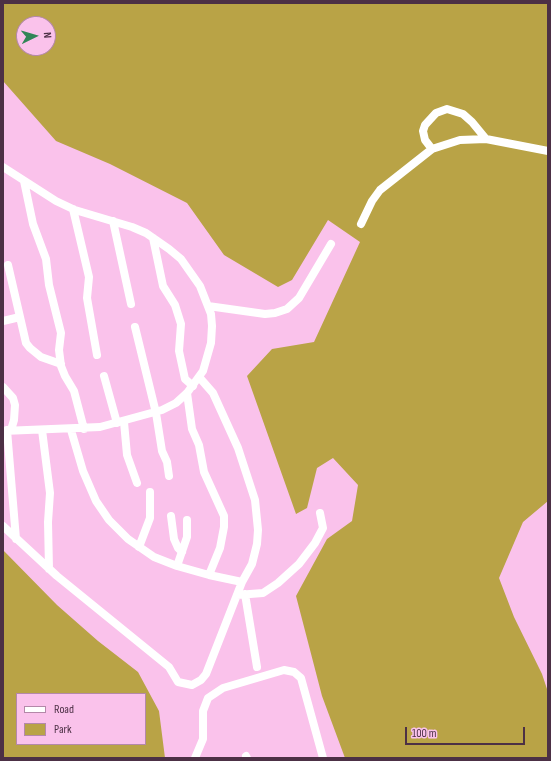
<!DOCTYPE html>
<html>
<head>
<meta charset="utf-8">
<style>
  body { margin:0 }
  #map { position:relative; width:551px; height:761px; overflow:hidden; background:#fac2eb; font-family:"Sofia Sans Condensed",sans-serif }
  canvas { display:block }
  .frame { position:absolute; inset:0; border:4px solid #4c3045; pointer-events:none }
  .legend { position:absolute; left:16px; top:693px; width:130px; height:52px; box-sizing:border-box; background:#fac2eb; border:1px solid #b488a9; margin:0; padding:5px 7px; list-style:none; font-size:12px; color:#4c3045 }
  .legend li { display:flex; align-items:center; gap:8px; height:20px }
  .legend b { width:20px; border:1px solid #b488a9 }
  .north { position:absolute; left:16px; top:16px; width:40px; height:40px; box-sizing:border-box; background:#fac2eb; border:1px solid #b488a9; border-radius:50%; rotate:85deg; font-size:11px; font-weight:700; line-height:16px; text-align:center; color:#4c3045 }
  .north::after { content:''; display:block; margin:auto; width:14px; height:18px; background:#318557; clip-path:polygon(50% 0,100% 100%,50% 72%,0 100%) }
  .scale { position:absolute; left:405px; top:727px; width:120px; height:18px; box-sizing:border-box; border:2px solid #4c3045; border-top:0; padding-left:5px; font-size:12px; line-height:14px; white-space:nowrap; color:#4c3045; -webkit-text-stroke:3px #fac2eb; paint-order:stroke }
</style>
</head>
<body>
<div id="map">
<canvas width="551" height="761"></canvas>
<div class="frame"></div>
<ul class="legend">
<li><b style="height:5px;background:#fff"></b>Road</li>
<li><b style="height:11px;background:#b9a346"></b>Park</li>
</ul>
<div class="north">N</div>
<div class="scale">100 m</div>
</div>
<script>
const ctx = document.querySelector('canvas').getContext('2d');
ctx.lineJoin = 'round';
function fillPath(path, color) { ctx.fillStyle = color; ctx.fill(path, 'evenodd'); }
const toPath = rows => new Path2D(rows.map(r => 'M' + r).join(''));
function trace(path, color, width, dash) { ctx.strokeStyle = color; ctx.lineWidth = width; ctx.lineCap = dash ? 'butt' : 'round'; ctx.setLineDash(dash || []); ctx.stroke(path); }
fillPath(toPath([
  [3,3,548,3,548,501,523,522,499,578,514,617,542,674,548,692,548,758,345,758,322,696,296,596,327,539,352,521,358,485,333,458,317,468,307,508,296,514,247,376,272,349,314,342,360,242,328,220,292,280,278,287,224,255,187,203,110,164,56,141,3,81],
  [24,24,48,24,48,48,24,48],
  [3,550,57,605,98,641,138,672,159,711,165,758,3,758],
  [17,694,145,694,145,744,17,744]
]), '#b9a346');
trace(toPath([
  [432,149,425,140,423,131,425,125,436,113,447,109,463,114,472,122,486,139],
  [3,167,56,201,75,210,132,227,146,233,169,249,181,259,200,286,211,314,212,326,211,343,203,371,187,393,176,403,162,410,100,427,3,431],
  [24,181,33,224,46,259,49,285,61,333,59,350,61,366,65,376,74,391,84,429],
  [73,209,89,277,87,298,97,355],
  [113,221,131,304],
  [361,224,372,201,380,190,432,149,460,140,486,139,548,151],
  [153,238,163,286,175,305,181,324,179,351,185,379,193,386],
  [8,265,26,343,30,348,41,357,61,364],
  [208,306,265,314,275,313,287,309,299,298,331,244],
  [3,321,20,317],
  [135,327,156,413,162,451,167,462,169,476],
  [104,376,117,423],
  [3,387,13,398,15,405,14,420,11,430],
  [187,393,192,429,199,445,204,472,224,516,224,527,220,548,209,575],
  [124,422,127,455,137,483],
  [7,430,16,539],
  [42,430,50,493,48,522,49,569],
  [71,430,83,471,96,501,109,520,128,539,154,557,177,566,209,575,242,582],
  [171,516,174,539,178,548,182,552],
  [3,526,57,576,169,667,178,682,192,685,201,680,206,674,242,582,252,564,257,544,258,530,255,500,238,448,213,393,199,377],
  [139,547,150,518,150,492],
  [177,566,187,537,187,520],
  [245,594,257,667],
  [237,595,263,593,278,583,299,564,315,543,323,528,320,513],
  [246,756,247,758],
  [195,758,203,739,203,711,208,698,223,688,284,670,294,672,301,678,323,758]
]), '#fff', 8);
</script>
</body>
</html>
